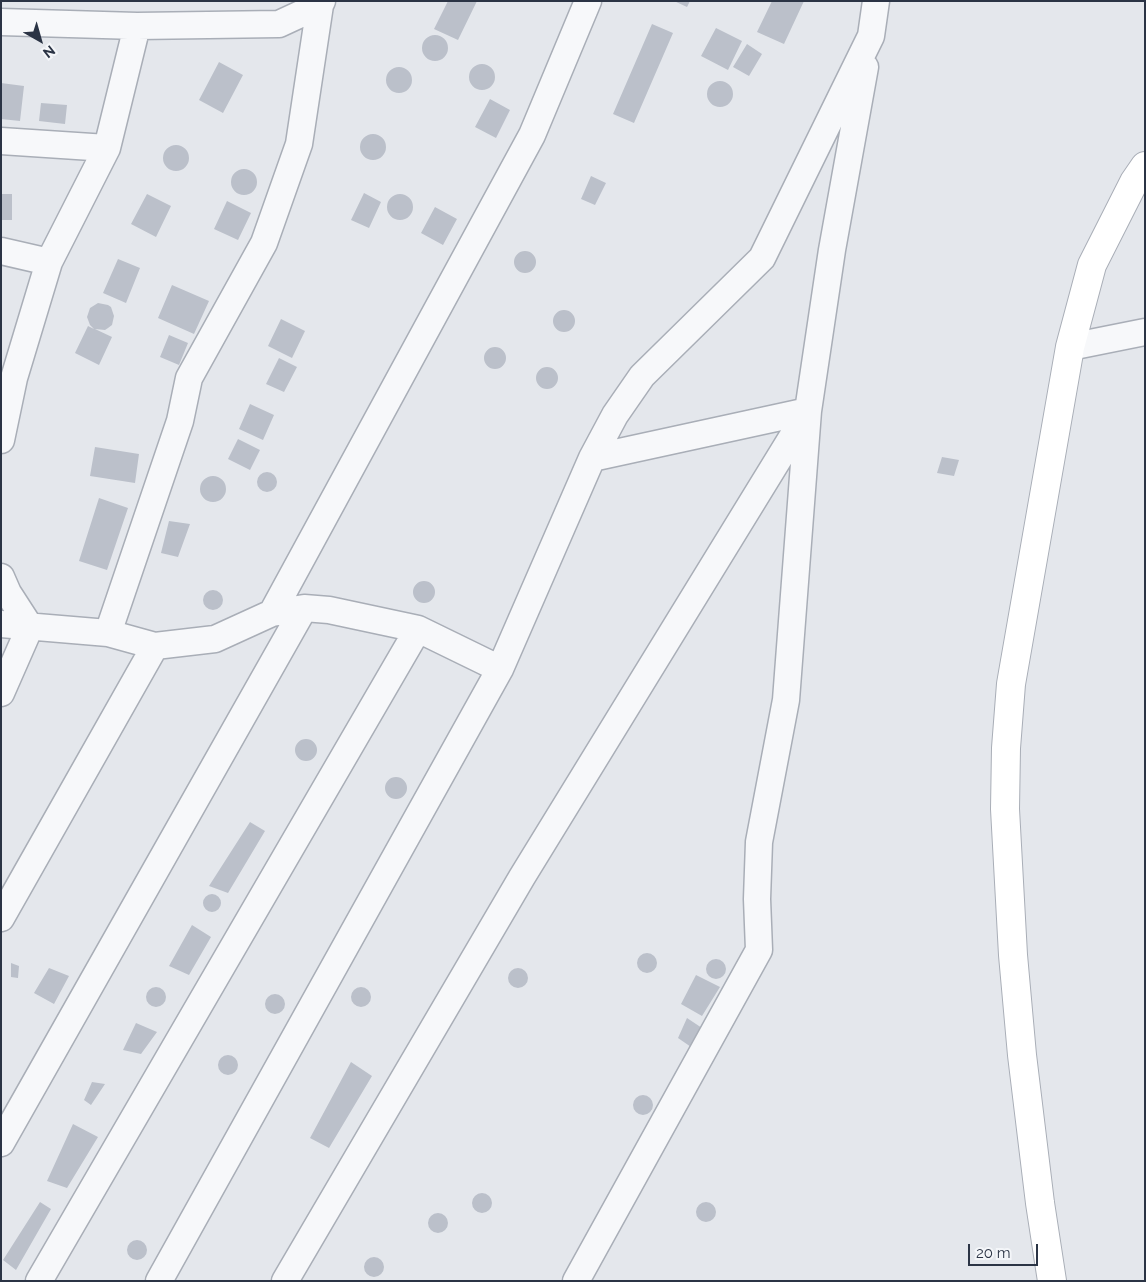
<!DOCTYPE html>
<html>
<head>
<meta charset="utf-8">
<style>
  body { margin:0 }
  #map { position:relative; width:1146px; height:1282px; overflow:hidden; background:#e4e7ec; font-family:Raleway,sans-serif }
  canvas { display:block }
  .frame { position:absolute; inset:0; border:2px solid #2b3445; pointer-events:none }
  .north { position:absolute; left:15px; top:15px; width:50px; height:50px; -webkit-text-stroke:4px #f4f6f9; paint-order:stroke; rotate:142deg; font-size:14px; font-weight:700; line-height:20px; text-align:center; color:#2b3445 }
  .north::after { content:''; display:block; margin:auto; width:18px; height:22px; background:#2b3445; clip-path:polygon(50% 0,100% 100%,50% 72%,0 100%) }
  .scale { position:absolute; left:968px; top:1244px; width:70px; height:22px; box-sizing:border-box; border:2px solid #2b3445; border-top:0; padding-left:6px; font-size:15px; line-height:18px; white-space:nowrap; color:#2b3445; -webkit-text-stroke:4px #f4f6f9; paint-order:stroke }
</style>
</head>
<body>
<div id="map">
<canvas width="1146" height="1282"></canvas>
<div class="frame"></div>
<div class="north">N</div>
<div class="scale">20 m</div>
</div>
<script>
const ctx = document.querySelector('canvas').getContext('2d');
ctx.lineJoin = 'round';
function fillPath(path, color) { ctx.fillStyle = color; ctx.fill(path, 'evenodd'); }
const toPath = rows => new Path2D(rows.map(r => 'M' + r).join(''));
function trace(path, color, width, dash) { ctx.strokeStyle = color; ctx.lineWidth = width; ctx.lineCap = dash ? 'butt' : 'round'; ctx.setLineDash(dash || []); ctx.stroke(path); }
fillPath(toPath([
  [448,1,477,1,458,40,434,29],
  [674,1,690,1,687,7],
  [772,1,804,1,784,44,757,32],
  [652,24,673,33,634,123,613,114],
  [716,28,742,41,728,70,701,56],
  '422 48a13 13 0 1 1 26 0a13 13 0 1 1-26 0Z',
  [747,44,762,54,749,76,733,67],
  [219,62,243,75,223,113,199,100],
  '469 77a13 13 0 1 1 26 0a13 13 0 1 1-26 0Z',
  '386 80a13 13 0 1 1 26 0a13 13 0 1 1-26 0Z',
  '707 94a13 13 0 1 1 26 0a13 13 0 1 1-26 0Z',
  [1,83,24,86,20,121,1,119],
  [490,99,510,110,496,138,475,127],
  [41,103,67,105,65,124,39,121],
  '360 147a13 13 0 1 1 26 0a13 13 0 1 1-26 0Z',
  '163 158a13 13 0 1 1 26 0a13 13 0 1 1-26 0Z',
  '231 182a13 13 0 1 1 26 0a13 13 0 1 1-26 0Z',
  [591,176,606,183,595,205,581,199],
  [364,193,381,202,369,228,351,220],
  '387 207a13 13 0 1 1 26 0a13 13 0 1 1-26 0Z',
  [1,194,12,194,12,220,1,220],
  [147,194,171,206,156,237,131,224],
  [227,201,251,213,238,240,214,229],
  [435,207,457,219,443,245,421,233],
  '514 262a11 11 0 1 1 22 0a11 11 0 1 1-22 0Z',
  [118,259,140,268,126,303,103,293],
  [172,285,209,301,194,334,158,318],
  [98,303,108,305,111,307,114,316,112,325,108,328,105,330,95,329,112,337,99,365,75,353,88,326,94,329,90,325,87,317,90,308],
  '553 321a11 11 0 1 1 22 0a11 11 0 1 1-22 0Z',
  [281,319,305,331,292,358,268,346],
  [169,335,188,343,179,365,160,357],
  '484 358a11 11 0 1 1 22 0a11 11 0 1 1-22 0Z',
  [279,358,297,367,284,392,266,384],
  '536 378a11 11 0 1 1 22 0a11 11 0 1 1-22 0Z',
  [250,404,274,415,263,440,239,429],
  [238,439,260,450,250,470,228,459],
  [95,447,139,454,135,483,90,476],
  [942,457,959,460,954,476,937,473],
  '257 482a10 10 0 1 1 20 0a10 10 0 1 1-20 0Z',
  '200 489a13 13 0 1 1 26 0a13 13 0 1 1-26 0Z',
  [99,498,128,508,107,570,79,561],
  [169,521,190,524,178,557,161,553],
  '413 592a11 11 0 1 1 22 0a11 11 0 1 1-22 0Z',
  '203 600a10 10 0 1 1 20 0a10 10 0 1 1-20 0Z',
  '295 750a11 11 0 1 1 22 0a11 11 0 1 1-22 0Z',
  '385 788a11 11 0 1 1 22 0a11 11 0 1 1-22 0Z',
  [250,822,265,831,228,893,209,886],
  '203 903a9 9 0 1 1 18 0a9 9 0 1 1-18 0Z',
  [192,925,211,937,189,975,169,966],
  '637 963a10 10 0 1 1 20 0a10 10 0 1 1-20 0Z',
  '706 969a10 10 0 1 1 20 0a10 10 0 1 1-20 0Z',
  [11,963,19,966,18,978,11,977],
  '508 978a10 10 0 1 1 20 0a10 10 0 1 1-20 0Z',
  [49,968,69,976,54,1004,34,993],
  [696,975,720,987,702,1016,681,1004],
  '146 997a10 10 0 1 1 20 0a10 10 0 1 1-20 0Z',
  '351 997a10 10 0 1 1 20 0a10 10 0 1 1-20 0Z',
  '265 1004a10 10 0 1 1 20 0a10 10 0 1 1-20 0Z',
  [687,1018,705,1030,694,1049,678,1038],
  [136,1023,157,1032,141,1054,123,1050],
  '218 1065a10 10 0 1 1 20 0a10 10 0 1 1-20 0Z',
  [351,1062,372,1076,329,1148,310,1138],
  [92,1082,105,1084,91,1105,84,1100],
  '633 1105a10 10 0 1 1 20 0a10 10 0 1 1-20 0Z',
  [73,1124,98,1137,67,1188,47,1181],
  '472 1203a10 10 0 1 1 20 0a10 10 0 1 1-20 0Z',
  '696 1212a10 10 0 1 1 20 0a10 10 0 1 1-20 0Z',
  [40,1202,51,1209,16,1270,3,1260],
  '428 1223a10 10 0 1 1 20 0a10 10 0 1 1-20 0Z',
  '127 1250a10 10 0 1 1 20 0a10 10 0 1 1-20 0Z',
  '364 1267a10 10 0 1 1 20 0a10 10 0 1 1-20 0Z'
]), '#bbc0ca');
const street = toPath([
  [1,22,137,26,279,24,320,5],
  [1,141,107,148],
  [1,251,49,262],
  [1070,347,1145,332],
  [1,440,14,378,49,262,107,148,137,26],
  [592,458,808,411],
  [1,577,8,593,30,627,1,693],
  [272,613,532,135,588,1],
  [1,624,108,633,155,646,215,639,272,613,304,608,329,610,418,629,500,669],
  [108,633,180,421,189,378,264,243,299,144,320,5,322,1],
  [1,918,155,646],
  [1,1143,304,608],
  [39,1281,418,629],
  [159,1281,500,669,592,458,615,415,642,376,762,258,871,36,876,1],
  [285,1281,522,877,805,416],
  [576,1281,759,950,757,899,759,842,786,700,808,411,832,250,865,67]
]);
const secondary = toPath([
  [1052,1281,1040,1203,1022,1055,1013,955,1005,809,1006,748,1011,684,1070,347,1092,265,1134,182,1145,166]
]);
trace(street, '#a9aeb7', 29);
trace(secondary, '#a9aeb7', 30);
trace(street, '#f7f8fa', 26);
trace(secondary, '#fff', 28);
</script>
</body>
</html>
